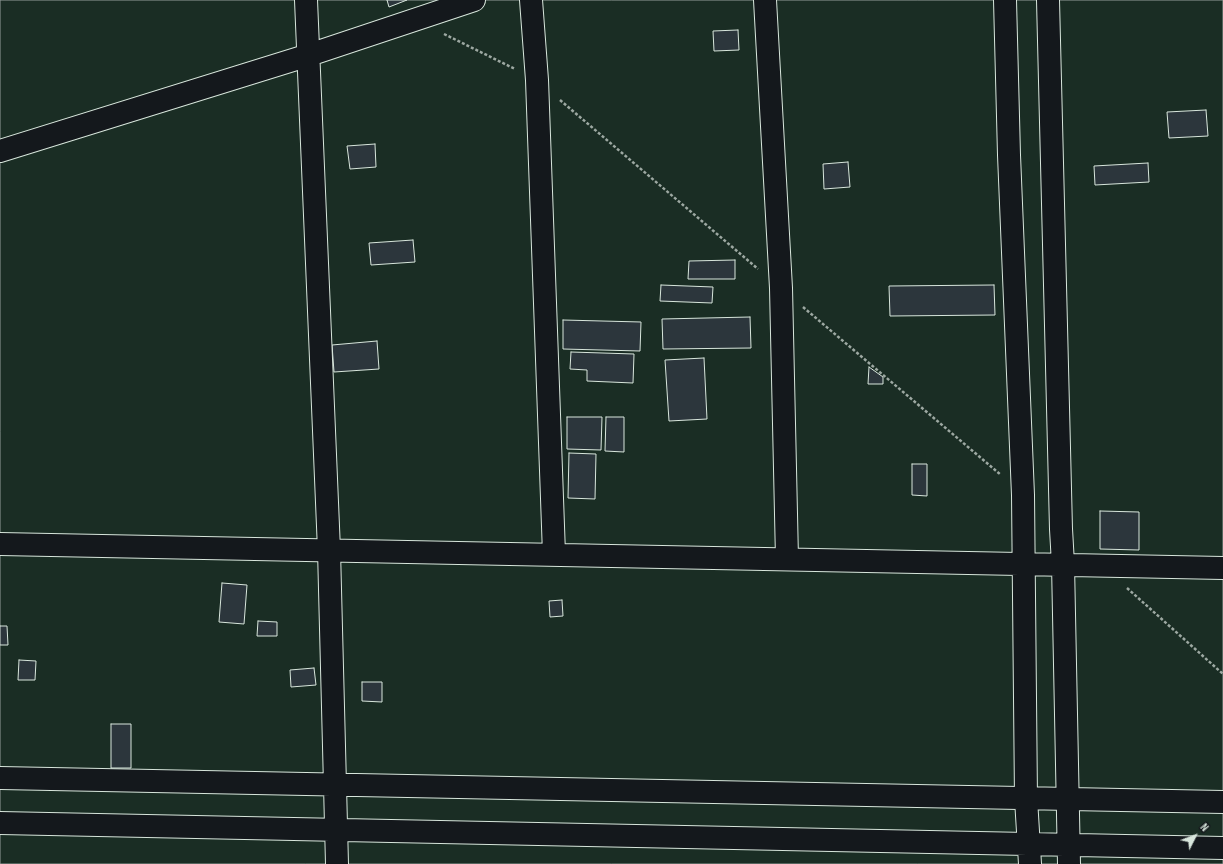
<!DOCTYPE html>
<html>
<head>
<meta charset="utf-8">
<style>
  body { margin:0 }
  #map { position:relative; width:1223px; height:864px; overflow:hidden; background:#14181c; font-family:"Sofia Sans Condensed",sans-serif }
  canvas { display:block }
  .north { position:absolute; left:1175px; top:816px; width:40px; height:40px; -webkit-text-stroke:3px #14181c; paint-order:stroke; rotate:48deg; font-size:11px; font-weight:700; line-height:16px; text-align:center; color:#d8e6dc }
  .north::after { content:''; display:block; margin:auto; width:14px; height:18px; background:#d8e6dc; clip-path:polygon(50% 0,100% 100%,50% 72%,0 100%) }
</style>
</head>
<body>
<div id="map">
<canvas width="1223" height="864"></canvas>
<div class="north">N</div>
</div>
<script>
const ctx = document.querySelector('canvas').getContext('2d');
ctx.lineJoin = 'round';
function fillPath(path, color) { ctx.fillStyle = color; ctx.fill(path, 'evenodd'); }
const toPath = rows => new Path2D(rows.map(r => 'M' + r).join(''));
function trace(path, color, width, dash) { ctx.strokeStyle = color; ctx.lineWidth = width; ctx.lineCap = dash ? 'butt' : 'round'; ctx.setLineDash(dash || []); ctx.stroke(path); }
const green = toPath([
  [0,0,1223,0,1223,864,0,864,0,0]
]);
fillPath(green, '#1a2d24');
trace(green, '#939e99', 1);
const building = toPath([
  [387,0,407,0,389,7,387,0],
  [738,30,739,50,714,51,713,31,738,30],
  [1206,110,1208,136,1169,138,1167,112,1206,110],
  [375,144,376,167,350,169,347,146,375,144],
  [848,162,850,187,824,189,823,164,848,162],
  [1148,163,1149,182,1095,185,1094,166,1148,163],
  [413,240,415,262,371,265,369,243,413,240],
  [735,260,735,279,688,279,689,261,735,260],
  [661,285,713,287,712,303,660,301,661,285],
  [994,285,995,315,890,316,889,286,994,285],
  [750,317,751,348,663,349,662,319,750,317],
  [563,320,641,322,640,351,563,349,563,320],
  [377,341,379,369,334,372,332,345,377,341],
  [571,352,634,354,633,383,587,381,587,370,570,369,571,352],
  [704,358,707,419,669,421,665,360,704,358],
  [869,367,883,377,883,384,868,384,869,367],
  [567,417,602,417,601,450,567,449,567,417],
  [606,417,624,417,624,452,605,451,606,417],
  [569,453,596,454,595,499,568,498,569,453],
  [912,464,927,464,927,496,912,495,912,464],
  [1100,511,1139,512,1139,550,1100,549,1100,511],
  [222,583,247,585,244,624,219,622,222,583],
  [562,600,563,616,550,617,549,601,562,600],
  [258,621,277,622,277,636,257,636,258,621],
  [0,626,7,626,8,645,0,645,0,626],
  [19,660,36,661,35,680,18,680,19,660],
  [314,668,316,685,291,687,290,670,314,668],
  [362,682,382,682,382,702,362,701,362,682],
  [111,724,131,724,131,768,111,768,111,724]
]);
fillPath(building, '#2c363c');
trace(building, '#d8e6dc', 1);
const minor = toPath([
  [306,0,329,550,337,864],
  [531,0,537,80,554,554],
  [765,0,781,288,787,559],
  [1005,0,1009,155,1023,495,1026,799,1030,864],
  [1048,0,1061,529,1063,564,1069,864],
  [0,151,309,55,474,0],
  [0,544,1223,568],
  [0,778,1223,802],
  [0,823,1223,848]
]);
trace(minor, '#d8e6dc', 24);
trace(toPath([
  [444,34,515,69],
  [560,100,758,269],
  [803,307,1001,475],
  [1127,588,1223,674]
]), '#9da8a2', 2.5, [3, 2]);
trace(minor, '#14181c', 22);
</script>
</body>
</html>
